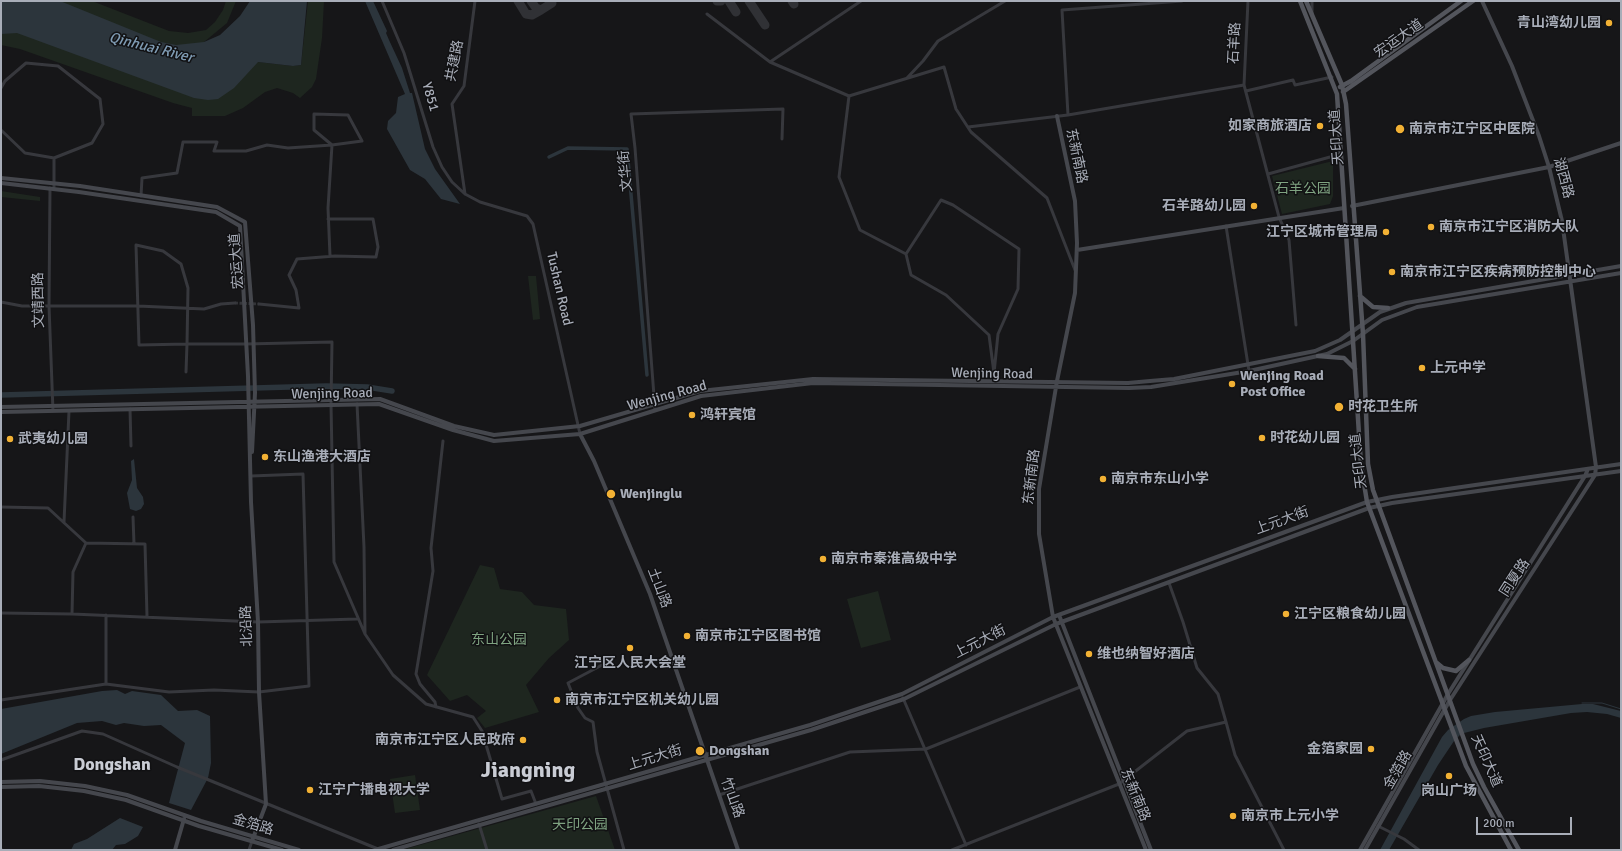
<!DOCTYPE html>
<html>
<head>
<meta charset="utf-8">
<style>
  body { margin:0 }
  #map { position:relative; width:1622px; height:851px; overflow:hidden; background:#161618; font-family:Signika,sans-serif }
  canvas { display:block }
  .frame { position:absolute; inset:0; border:2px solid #a8adb8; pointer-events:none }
  .scale { position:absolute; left:1476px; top:817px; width:96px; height:18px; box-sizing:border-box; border:2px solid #a8adb8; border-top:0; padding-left:5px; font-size:12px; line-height:14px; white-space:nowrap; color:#a8adb8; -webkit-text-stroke:3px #111113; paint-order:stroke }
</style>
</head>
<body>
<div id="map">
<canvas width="1622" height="851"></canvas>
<div class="frame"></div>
<div class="scale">200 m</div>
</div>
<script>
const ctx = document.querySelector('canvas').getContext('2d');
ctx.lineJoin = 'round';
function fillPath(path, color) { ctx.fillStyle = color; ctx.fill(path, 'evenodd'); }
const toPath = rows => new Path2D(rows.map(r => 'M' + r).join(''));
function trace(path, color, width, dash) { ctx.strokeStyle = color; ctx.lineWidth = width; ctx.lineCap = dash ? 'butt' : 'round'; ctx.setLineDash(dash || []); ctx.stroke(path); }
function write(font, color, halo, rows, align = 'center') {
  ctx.font = font + ' Signika,"Noto Sans SC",sans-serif'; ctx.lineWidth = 3; ctx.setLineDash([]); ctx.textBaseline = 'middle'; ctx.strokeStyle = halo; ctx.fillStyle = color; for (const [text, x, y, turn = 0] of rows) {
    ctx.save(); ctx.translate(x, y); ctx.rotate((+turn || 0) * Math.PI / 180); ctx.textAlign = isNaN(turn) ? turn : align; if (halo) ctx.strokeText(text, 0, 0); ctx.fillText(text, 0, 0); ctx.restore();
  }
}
fillPath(toPath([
  [1,1,92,1,169,31,188,33,206,30,215,22,223,10,226,1,236,1,227,23,204,42,258,62,293,66,301,65,308,1,324,1,322,38,316,79,312,87,300,98,293,93,277,88,265,92,243,108,225,116,192,116,192,108,173,103,20,49,1,45],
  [1333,161,1333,196,1330,204,1282,214,1272,176],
  [1,191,40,197,40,201,1,197],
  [528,276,536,276,540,319,533,320],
  [480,565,494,568,500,589,522,592,534,605,566,609,569,640,549,658,526,685,539,712,485,728,477,718,486,711,467,695,450,701,427,675],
  [878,591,891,640,861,648,847,599],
  [415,775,420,810,395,813,390,779],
  [596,796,615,850,402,850]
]), '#1e261f');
fillPath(toPath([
  [1,1,60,1,161,42,176,45,204,42,220,35,240,16,250,1,307,1,301,65,293,66,258,62,234,88,218,99,208,100,194,98,17,33,1,34],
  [365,1,373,1,387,31,386,33,389,40,402,68,410,93,412,93,425,149,435,169,460,204,441,199,425,179,410,170,387,129,388,121,396,113,398,97,405,94],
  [134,459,137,488,143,497,144,504,141,509,136,511,130,509,127,493,132,480,131,461],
  [117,690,125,694,132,691,161,695,178,711,197,710,210,716,211,763,208,778,191,810,169,803,185,743,161,725,144,726,124,723,116,725,102,721,77,723,1,754,1,709,102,691],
  [1582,704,1593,704,1621,711,1621,718,1607,714,1587,712,1571,713,1484,728,1464,733,1460,735,1454,741,1438,765,1389,850,1380,850,1442,737,1448,730,1464,719,1471,716,1495,712],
  [120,818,143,827,138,836,125,844,116,845,112,850,71,850,74,844,87,839]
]), '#2c353c');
trace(toPath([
  [1582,703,1602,703,1621,709]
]), '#2c353c', 1);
trace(toPath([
  [549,157,568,148,627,149,647,375]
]), '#2c353c', 3.5);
trace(toPath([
  [1,395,326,386,367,387,392,391]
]), '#2c353c', 5.5);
trace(toPath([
  [518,1,526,14,532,15,541,10],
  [531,1,536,8,541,10,552,3],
  [717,1,721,1],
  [729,1,736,12],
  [749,1,765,25],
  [792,1,794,4]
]), '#303135', 9);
trace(toPath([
  [235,303,259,304]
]), '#333438', 3, [3, 1.5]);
trace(toPath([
  [382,1,404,53,433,147,442,167,452,182,465,194,480,202,527,216,533,224,580,434],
  [1182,1,1062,10,1068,115,1244,85],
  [1248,1,1244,85,1279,217,1289,240,1296,325],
  [1312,1,1312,13],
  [707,14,770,62,849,96,944,67,956,109,971,132,1047,198,1075,270],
  [770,62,861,1],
  [907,78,923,61,938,41,1005,1],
  [1,88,5,81,26,63,58,66,100,99,103,124,92,143,54,158,25,153,1,130],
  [1246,91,1293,80,1295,85,1332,77],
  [849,96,839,177,860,230,906,254,911,275,946,295,989,335,994,373,998,334,1018,289,1019,249,953,205,941,200,906,254],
  [968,127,1068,115],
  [54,158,54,189],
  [1268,174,1341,154],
  [50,188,49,306,53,411],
  [465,194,452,104,464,86,475,1],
  [141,196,142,178,177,173,183,142,217,142,214,151,246,151,267,145,288,148,332,145,362,141,348,115,314,114,314,130,332,145],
  [1226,226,1249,371],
  [330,256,328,208,332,145],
  [1,302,22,306,138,306,204,309,221,304,235,303],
  [259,304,299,308,296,290,289,275,297,259,335,256,376,257,378,247,373,219,328,219],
  [186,372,187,344,188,288,181,264,163,251,136,245,139,345,187,344,246,344,332,342,331,404,334,562,365,634],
  [357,404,364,547,365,634,393,675,426,704,473,717,482,731,502,799,531,791,536,804],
  [130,409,131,446],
  [655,409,635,148,631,114,783,109,782,139],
  [1,507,48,508,86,543,145,544,147,616],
  [133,517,134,544],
  [64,522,69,411],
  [1169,583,1183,622,1197,668,1218,694,1226,722],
  [1,613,72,614,73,572,86,543],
  [72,614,258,622,357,619],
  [106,615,106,684,169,692,214,690,259,692,309,686,303,474,251,476],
  [604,664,568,683,578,708,585,718,593,722,597,752,624,850],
  [903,698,966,845],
  [1,700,106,684],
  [436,707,435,702,420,684,416,674,433,571,431,548,443,441],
  [1,760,82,731,103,734,177,767,378,849],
  [719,795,850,752,926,749,1080,687],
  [479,824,487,850],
  [1378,826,1404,839,1419,850],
  [1,849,2,850],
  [249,850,252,841],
  [952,850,1119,784,1187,731,1226,722,1235,755,1284,850]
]), '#37383d', 3);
trace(toPath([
  [1057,116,1075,201,1077,243,1075,293,1057,381,1039,489,1039,534,1053,617,1146,850],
  [1,178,80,186,217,207,245,222,253,325,255,393,252,452],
  [1,183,79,192,216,212,240,226,248,376,251,502,258,622,259,692,266,804,252,841],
  [1352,206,1549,167,1621,143],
  [1077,250,1344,208],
  [1,407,380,399,454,426,494,435,580,426,700,391,813,379,1128,383,1150,381,1174,379,1315,351,1340,340,1380,312,1406,303,1621,266],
  [1,412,379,404,453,430,494,441,580,434,701,396,813,383,1129,388,1151,387,1249,371,1327,354,1353,341,1382,320,1417,307,1621,273],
  [580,434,594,461,650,594,738,850],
  [1059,615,1151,850],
  [1,782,40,781,85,786,127,795,201,821,299,850],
  [1,787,39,786,84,791,126,800,199,826,282,850],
  [175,850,184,819],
  [375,850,810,725,902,694,1053,617,1367,502,1392,497,1621,464],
  [393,850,811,730,904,699,1056,624,1369,508,1392,503,1621,471],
  [1360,850,1448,694,1585,476,1588,469],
  [1365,850,1450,700,1595,475,1596,467,1562,221,1549,167,1539,136,1512,66,1482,1]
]), '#45474d', 4);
trace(toPath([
  [1300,1,1337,94,1361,465,1367,502,1466,766,1511,850],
  [1306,1,1342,85,1346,104,1363,334,1368,464,1373,490,1473,764,1484,787,1519,850],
  [1340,87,1351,81,1461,1],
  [1343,92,1473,1],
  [1360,296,1373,307,1388,308],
  [1318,356,1344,358,1355,369],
  [1437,663,1443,668,1456,671,1469,660]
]), '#53555c', 4.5);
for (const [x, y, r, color] of [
  [1609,23,4,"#f2b134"],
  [1320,126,4,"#f2b134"],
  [1400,129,5,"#f2b134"],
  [1254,206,4,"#f2b134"],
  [1431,227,4,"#f2b134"],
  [1386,232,4,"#f2b134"],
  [1392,272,4,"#f2b134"],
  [1422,368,4,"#f2b134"],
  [1232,384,4,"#f2b134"],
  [1339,407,5,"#f2b134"],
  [692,415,4,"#f2b134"],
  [1262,438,4,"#f2b134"],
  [10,439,4,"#f2b134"],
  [265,457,4,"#f2b134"],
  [1103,479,4,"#f2b134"],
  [611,494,5,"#f2b134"],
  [823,559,4,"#f2b134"],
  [1286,614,4,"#f2b134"],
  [687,636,4,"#f2b134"],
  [630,648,4,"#f2b134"],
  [1089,654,4,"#f2b134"],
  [557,700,4,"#f2b134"],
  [523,740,4,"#f2b134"],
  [1371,749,4,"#f2b134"],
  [700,751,5,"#f2b134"],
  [1449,776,4,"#f2b134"],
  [310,790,4,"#f2b134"],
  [1233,816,4,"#f2b134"]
]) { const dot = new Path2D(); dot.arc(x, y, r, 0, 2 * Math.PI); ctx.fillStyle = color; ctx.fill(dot); trace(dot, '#111113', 1.5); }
write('bold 14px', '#a8adb8', '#111113', [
  ["青山湾幼儿园",1601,23,"right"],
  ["如家商旅酒店",1312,126,"right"],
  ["南京市江宁区中医院",1409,129],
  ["石羊路幼儿园",1246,206,"right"],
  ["南京市江宁区消防大队",1439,227],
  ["江宁区城市管理局",1378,232,"right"],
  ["南京市江宁区疾病预防控制中心",1400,272],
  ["上元中学",1430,368],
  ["Wenjing Road",1240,376],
  ["Post Office",1240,392],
  ["时花卫生所",1348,407],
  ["鸿轩宾馆",700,415],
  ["时花幼儿园",1270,438],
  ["武夷幼儿园",18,439],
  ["东山渔港大酒店",273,457],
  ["南京市东山小学",1111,479],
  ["Wenjinglu",620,494],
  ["南京市秦淮高级中学",831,559],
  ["江宁区粮食幼儿园",1294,614],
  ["南京市江宁区图书馆",695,636],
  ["维也纳智好酒店",1097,654],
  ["江宁区人民大会堂",630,663,"center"],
  ["南京市江宁区机关幼儿园",565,700],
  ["南京市江宁区人民政府",515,740,"right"],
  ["金箔家园",1363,749,"right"],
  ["Dongshan",709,751],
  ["江宁广播电视大学",318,790],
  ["岗山广场",1449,791,"center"],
  ["南京市上元小学",1241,816]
], 'left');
write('14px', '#a8adb8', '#111113', [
  ["宏运大道",1399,39,-35],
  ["石羊路",1235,43,-87],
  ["共建路",455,61,-79],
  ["Y851",430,97,74],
  ["天印大道",1337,137,-94],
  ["东新南路",1076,156,78],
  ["文华街",626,171,-95],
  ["湖西路",1563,178,75],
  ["宏运大道",237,261,-94],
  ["Tushan Road",559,289,77],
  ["文靖西路",39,300,-91],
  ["Wenjing Road",992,374,1],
  ["Wenjing Road",332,394,-1],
  ["Wenjing Road",667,396,-15],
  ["天印大道",1359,461,-97],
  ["东新南路",1032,477,-83],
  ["上元大街",1282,521,-20],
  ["同夏路",1515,578,-57],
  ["土山路",659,588,69],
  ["北沿路",247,626,-92],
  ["上元大街",980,642,-27],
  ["上元大街",655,758,-17],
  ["天印大道",1486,761,66],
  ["金箔路",1398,770,-60],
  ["东新南路",1135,795,68],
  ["竹山路",732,798,70],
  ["金箔路",253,825,17]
]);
write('14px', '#7fa381', '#111113', [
  ["石羊公园",1303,189],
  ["东山公园",499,640],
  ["天印公园",580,825]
]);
write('italic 15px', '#7f9bb3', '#111113', [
  ["Qinhuai River",151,48,14]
]);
write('bold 18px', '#c9ccd4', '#111113', [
  ["Dongshan",112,765]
]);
write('bold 22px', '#c9ccd4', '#111113', [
  ["Jiangning",528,771]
]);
</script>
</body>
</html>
